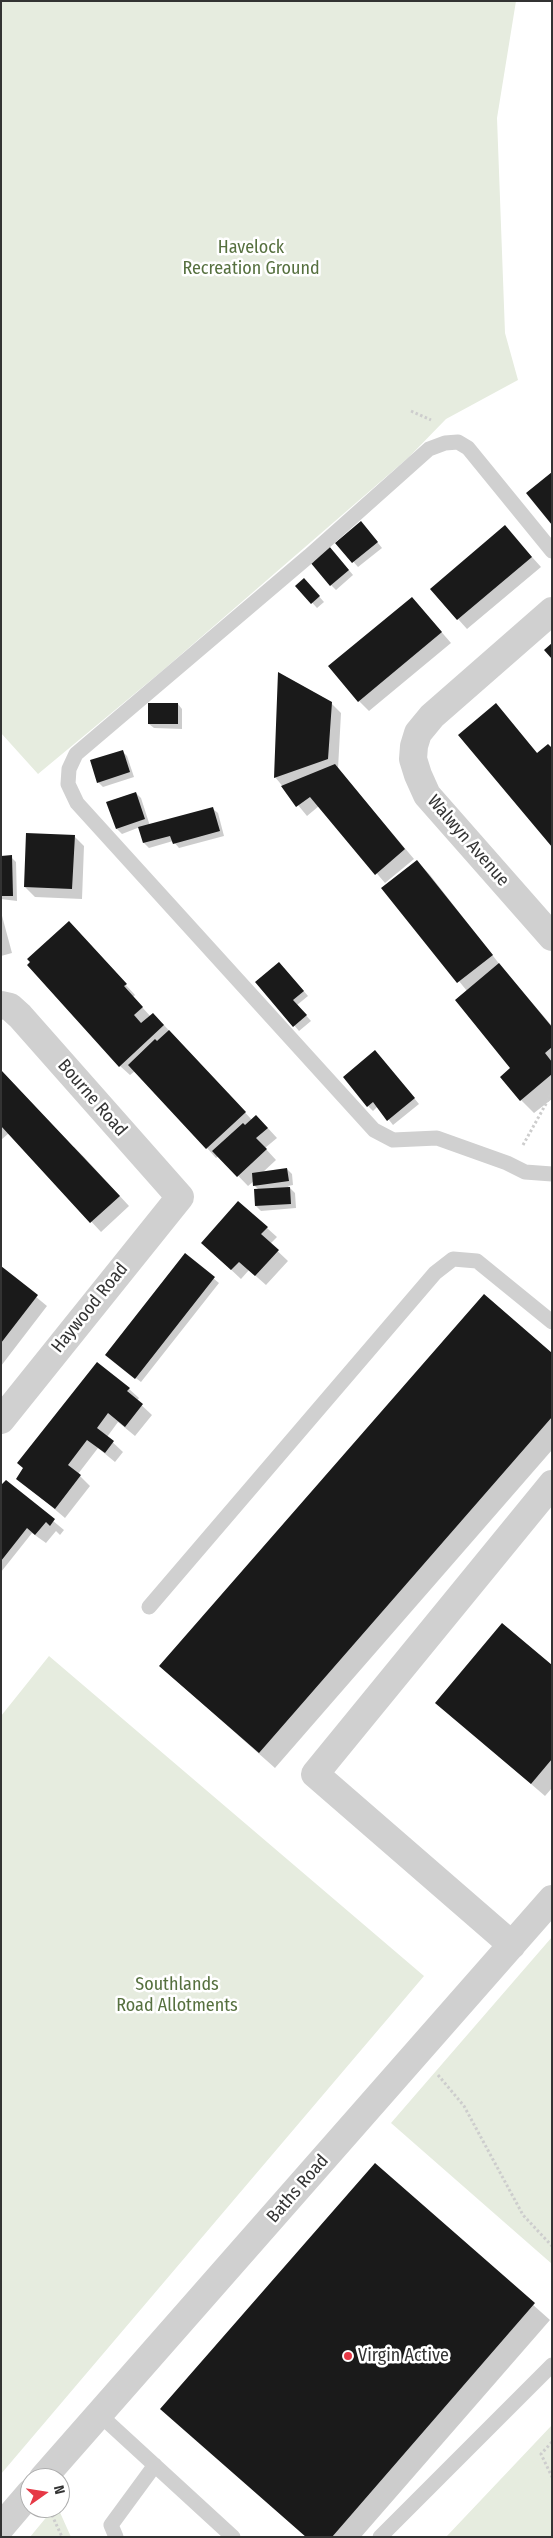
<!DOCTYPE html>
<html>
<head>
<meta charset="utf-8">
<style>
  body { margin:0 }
  #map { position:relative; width:553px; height:2538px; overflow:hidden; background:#fff; font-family:"Fira Sans Condensed",sans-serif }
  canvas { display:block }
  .frame { position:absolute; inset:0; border:2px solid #333; pointer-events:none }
  .north { position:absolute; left:20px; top:2468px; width:50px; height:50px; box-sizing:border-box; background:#fff; border:1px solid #adadad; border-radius:50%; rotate:77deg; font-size:14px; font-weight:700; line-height:20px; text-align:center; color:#333 }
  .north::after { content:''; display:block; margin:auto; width:18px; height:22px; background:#e63946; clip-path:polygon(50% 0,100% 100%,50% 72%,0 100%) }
</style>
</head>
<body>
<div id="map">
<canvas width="553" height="2538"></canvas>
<div class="frame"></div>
<div class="north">N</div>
</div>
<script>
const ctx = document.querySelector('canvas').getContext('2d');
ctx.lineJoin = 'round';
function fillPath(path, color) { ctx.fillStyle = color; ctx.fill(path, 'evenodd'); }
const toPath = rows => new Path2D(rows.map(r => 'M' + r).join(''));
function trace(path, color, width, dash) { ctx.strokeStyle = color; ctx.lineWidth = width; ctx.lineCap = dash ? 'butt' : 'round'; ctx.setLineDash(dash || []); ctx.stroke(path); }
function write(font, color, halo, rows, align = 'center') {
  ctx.font = font + ' "Fira Sans Condensed",sans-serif'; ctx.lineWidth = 5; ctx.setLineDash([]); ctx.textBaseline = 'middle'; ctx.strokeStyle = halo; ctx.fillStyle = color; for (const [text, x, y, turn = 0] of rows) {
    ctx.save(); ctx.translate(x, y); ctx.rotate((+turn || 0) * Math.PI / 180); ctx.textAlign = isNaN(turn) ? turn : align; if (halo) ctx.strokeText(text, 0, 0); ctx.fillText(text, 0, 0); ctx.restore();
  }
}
fillPath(toPath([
  [1,1,516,1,497,118,505,333,518,380,446,419,409,457,162,671,38,774,1,733],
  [49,1656,424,1976,1,2474,1,1716],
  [552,1937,552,2264,391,2123],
  [552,2425,552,2537,446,2537],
  [54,2508,58,2508,71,2537,30,2537]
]), '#e6ecdf');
fillPath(toPath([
  [505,527,541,567,467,629,458,619],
  [366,528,382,548,358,567,337,543],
  [334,552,353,575,336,590,331,585],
  [309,585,324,602,317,608,297,586],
  [412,598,451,643,369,711,359,701],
  [331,703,341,713,338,769,414,859,385,883,319,806,307,816,275,777],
  [178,704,182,709,182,729,154,728,149,724],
  [495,705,538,754,552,845],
  [122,751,127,756,134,777,103,787,98,782],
  [136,793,141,798,150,826,213,809,218,813,224,836,179,848,173,841,149,848,144,843,140,827,122,834,117,829],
  [74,836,84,846,82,899,35,897,25,887],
  [1,857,11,857,16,862,17,901,1,899],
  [417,861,430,875,504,970,552,1026,552,1099,534,1113,521,1100,512,1068,467,991,383,888],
  [1,912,12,953,1,956],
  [78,933,135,995,133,997,151,1017,163,1024,252,1120,266,1126,277,1138,265,1148,276,1160,262,1173,287,1169,292,1174,293,1185,288,1186,295,1193,296,1208,261,1211,256,1206,259,1190,254,1185,254,1181,248,1186,219,1156,216,1158,207,1148,135,1071,130,1075,120,1066],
  [284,968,308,996,297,1005,311,1021,299,1031,257,982],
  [380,1057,419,1104,393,1125,378,1106,373,1111,368,1106],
  [1,1070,72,1148,74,1147,84,1157,129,1206,101,1232,9,1133,1,1140],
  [267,1228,277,1237,270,1244,288,1261,266,1285,249,1270,241,1279,212,1252],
  [185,1255,219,1283,141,1382,111,1359],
  [1,1268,47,1306,1,1366],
  [552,1355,552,1450,275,1768,160,1666],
  [129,1389,139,1398,137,1401,152,1415,135,1436,118,1422,107,1437,123,1452,115,1462,98,1448,78,1474,90,1486,65,1518,18,1478],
  [6,1482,64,1530,60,1535,56,1531,46,1543,32,1533,1,1572,1,1503],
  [552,1667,552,1788,545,1796,437,1703],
  [375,2164,550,2320,361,2537,306,2537,162,2409]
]), '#0003');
fillPath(toPath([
  [552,472,552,525,526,493],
  [361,521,378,542,352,563,335,543],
  [505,525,532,557,457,620,430,589],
  [329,546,349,570,330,586,310,562],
  [304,578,320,596,311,604,295,586],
  [412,597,442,632,358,702,328,666],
  [552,643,552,659,544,650],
  [278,672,332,702,328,759,274,778],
  [148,703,178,703,178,724,148,724],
  [496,703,537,753,548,744,552,748,552,847,458,735],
  [123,750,130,772,97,783,90,760],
  [335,764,405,849,375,875,310,797,296,807,281,786],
  [136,792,145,819,116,829,106,802],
  [213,807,220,831,173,844,170,836,143,843,138,827],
  [26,833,75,835,72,889,24,887],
  [12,855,13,896,1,896,1,856],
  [417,860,493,955,457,983,381,888],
  [69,921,127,984,124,986,143,1007,134,1015,141,1023,153,1013,164,1025,119,1067,27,965,30,962,27,959],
  [279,962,304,991,293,1000,307,1015,293,1027,255,982],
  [499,963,552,1027,552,1047,545,1053,552,1062,552,1074,520,1101,500,1077,510,1068,455,1000],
  [169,1030,246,1112,206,1149,128,1065,155,1039,157,1041],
  [375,1050,415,1098,387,1121,373,1102,367,1107,343,1077],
  [1,1070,120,1196,90,1223,1,1126],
  [256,1115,268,1128,256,1138,267,1149,237,1177,212,1151,243,1123,245,1125],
  [287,1168,289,1181,253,1186,252,1173],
  [290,1187,291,1204,255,1206,254,1189],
  [238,1201,268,1227,261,1234,279,1250,255,1276,239,1262,231,1270,201,1243],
  [185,1253,215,1277,135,1379,105,1355],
  [1,1266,38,1295,1,1343],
  [484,1294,552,1353,552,1417,259,1753,159,1666],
  [97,1362,130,1388,127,1391,143,1404,125,1427,108,1413,97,1428,114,1441,105,1453,87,1440,68,1465,81,1475,55,1509,16,1479,23,1468,17,1463],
  [6,1480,55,1519,50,1526,46,1522,35,1535,27,1528,1,1561,1,1485],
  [502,1623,552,1665,552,1759,531,1784,435,1703],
  [375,2163,535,2303,332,2537,306,2537,160,2409]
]), '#1a1a1a');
trace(toPath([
  [411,411,431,420],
  [523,1145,552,1093],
  [438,2075,464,2106,523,2215,552,2246],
  [552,2442,541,2454,552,2477],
  [52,2515,62,2537]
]), '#cdcdcd', 3, [2.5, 2.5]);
trace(toPath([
  [552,551,468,448,458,442,445,443,429,449,309,556,76,754,69,769,68,784,77,803,374,1130,393,1140,437,1138,507,1163,525,1172,552,1174],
  [149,1607,435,1273,453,1259,477,1261,552,1322],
  [100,2415,233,2537],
  [116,2537,111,2525,155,2465],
  [380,2537,552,2365]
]), '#d0d0d0', 15);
trace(toPath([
  [552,611,432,716,418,733,414,746,413,759,418,775,427,795,552,937],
  [1,1005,10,1007,20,1016,180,1197,1,1420],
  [512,1945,315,1774,552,1484],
  [43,2478,552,1899],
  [1,2527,30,2493]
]), '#d0d0d0', 28);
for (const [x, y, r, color] of [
  [348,2356,5,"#e63946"]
]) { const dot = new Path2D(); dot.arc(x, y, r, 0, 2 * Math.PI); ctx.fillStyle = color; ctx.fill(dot); trace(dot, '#fff', 2); }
write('18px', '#56703f', '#fff', [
  ["Havelock",251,248],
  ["Recreation Ground",251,269],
  ["Southlands",177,1985],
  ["Road Allotments",177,2006]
]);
write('18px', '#333', '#fff', [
  ["Walwyn Avenue",468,841,49],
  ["Bourne Road",92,1098,49],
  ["Haywood Road",90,1308,-51],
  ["Baths Road",298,2189,-49]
]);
write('18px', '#333', '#fff', [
  ["Virgin Active",358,2356]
], 'left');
</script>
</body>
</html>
